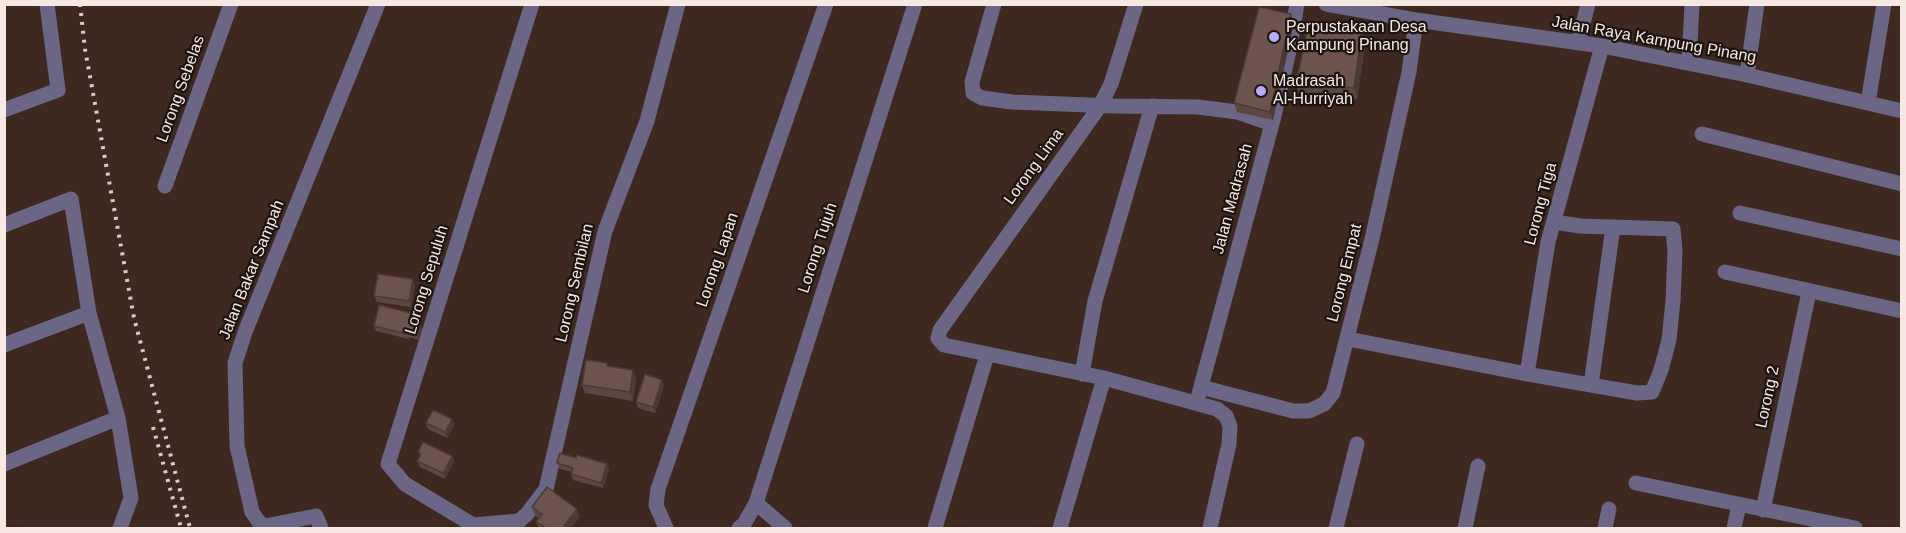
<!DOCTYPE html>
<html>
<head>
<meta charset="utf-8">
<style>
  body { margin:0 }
  #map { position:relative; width:1906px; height:533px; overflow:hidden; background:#3e2820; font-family:Helvetica,sans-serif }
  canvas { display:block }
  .frame { position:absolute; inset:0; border:6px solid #f7e8e3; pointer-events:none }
</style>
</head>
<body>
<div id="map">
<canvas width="1906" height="533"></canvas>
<div class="frame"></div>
</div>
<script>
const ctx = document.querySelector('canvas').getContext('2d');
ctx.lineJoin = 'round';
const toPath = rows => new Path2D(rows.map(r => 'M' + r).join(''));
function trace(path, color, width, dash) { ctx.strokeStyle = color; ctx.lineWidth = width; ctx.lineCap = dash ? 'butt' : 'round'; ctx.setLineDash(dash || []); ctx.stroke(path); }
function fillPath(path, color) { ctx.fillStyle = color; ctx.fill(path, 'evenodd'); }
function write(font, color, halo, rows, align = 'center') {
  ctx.font = font + ' Helvetica,sans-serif'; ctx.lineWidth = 4.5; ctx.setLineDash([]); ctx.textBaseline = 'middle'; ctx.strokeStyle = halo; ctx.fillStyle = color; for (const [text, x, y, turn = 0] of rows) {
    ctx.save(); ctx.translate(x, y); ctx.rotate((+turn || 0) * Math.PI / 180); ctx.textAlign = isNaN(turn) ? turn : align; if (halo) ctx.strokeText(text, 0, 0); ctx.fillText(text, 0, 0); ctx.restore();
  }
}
trace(toPath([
  [994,4,972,82,973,93,982,98,1012,102,1113,106,1198,107,1237,112,1272,124],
  [1136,4,1111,84,1100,106,940,330,938,338,944,345,1104,378,1217,409,1226,416,1230,426,1229,444,1210,528],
  [1326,4,1416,20,1602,46,1747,75,1902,111],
  [1578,43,1588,4],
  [1689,62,1692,4],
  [1747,75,1757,4],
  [1868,103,1884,4],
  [4,110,58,90,47,4],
  [1702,134,1902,184],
  [165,186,231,4],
  [1740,213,1902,249],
  [4,225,71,199,89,313,118,418,131,498,120,528],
  [1725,272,1902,311],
  [1348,339,1527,374,1637,393,1652,392,1661,370,1669,340,1673,301,1675,251,1673,229,1580,226,1554,222],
  [4,345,89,313],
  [1082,374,1095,301,1152,106],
  [1527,374,1548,242,1602,46],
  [1591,385,1613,227],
  [1201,387,1293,411,1309,411,1324,404,1333,393,1372,239,1409,72,1416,20],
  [1199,394,1273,120,1289,51,1297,4],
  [4,464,118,418],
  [1636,483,1855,528],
  [756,503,785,528],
  [1763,510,1809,292],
  [473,525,405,484,388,464,532,4],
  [321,528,316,516,265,526,259,522,252,512,237,446,235,363,245,332,378,4],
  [469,528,473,525,519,521,527,514,546,489,605,231,647,121,678,4],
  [666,528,656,505,658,489,826,4],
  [739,528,744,524,756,503,915,4],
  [935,528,987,355],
  [1060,528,1104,378],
  [1336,528,1357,444],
  [1465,528,1478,466],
  [1605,528,1609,509],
  [1734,528,1739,505]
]), '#6b6686', 15);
trace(toPath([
  [80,4,85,49,134,318,190,528],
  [153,427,181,528]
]), '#dacac4', 4, [3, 6]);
fillPath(toPath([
  [1294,22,1273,120,1237,112,1234,103],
  [1366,39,1357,99,1299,95,1296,84],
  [415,285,411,307,377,302,374,296],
  [413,319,413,322,420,324,422,329,419,340,409,337,409,339,376,331,374,326],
  [608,366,633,370,636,378,633,401,585,393,582,385],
  [664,385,655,413,638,408,636,402],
  [452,419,454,425,447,438,428,429,426,423],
  [418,452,452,456,454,461,445,479,420,467,417,461,420,457],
  [576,458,607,464,609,469,603,488,573,480,571,474,572,472,560,469,557,463],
  [532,507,580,517,571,528,539,528,536,522,539,518,535,516]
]), '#5d4742');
fillPath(toPath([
  [1291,14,1294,22,1273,120,1270,112],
  [1362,28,1366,39,1357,99,1354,88],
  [413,279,415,285,411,307,409,301],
  [411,313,413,319,411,327,409,321],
  [420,324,422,329,419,340,417,334],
  [633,370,636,378,633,401,630,392],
  [662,380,664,385,655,413,653,407],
  [452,419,454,425,447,438,445,432],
  [452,456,454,461,445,479,443,473],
  [607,464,609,469,603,488,601,483],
  [577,509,580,517,571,528,565,528,564,526]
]), '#4c3a36');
const building = toPath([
  [1259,7,1291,14,1270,112,1234,103,1259,7],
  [1309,21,1362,28,1354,88,1296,84,1309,21],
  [378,274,413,279,409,301,374,296,378,274],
  [379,305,411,313,409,321,420,324,417,334,407,331,407,334,374,326,379,305],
  [586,360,607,363,607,366,633,370,630,392,582,385,586,360],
  [645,374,662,380,653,407,636,402,645,374],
  [433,410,452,419,445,432,426,423,433,410],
  [423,442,452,456,443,473,417,461,421,454,418,452,423,442],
  [560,453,576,458,577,455,607,464,601,483,571,474,573,468,557,463,560,453],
  [547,487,577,509,564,526,567,528,546,528,536,522,542,514,532,507,547,487]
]);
fillPath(building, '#6c534d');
trace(building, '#4c3a36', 1.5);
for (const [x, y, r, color] of [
  [1274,37,6,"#b6acf8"],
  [1261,91,6,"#b6acf8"]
]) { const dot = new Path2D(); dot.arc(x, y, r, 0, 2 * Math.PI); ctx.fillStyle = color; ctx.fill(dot); trace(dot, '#1d1310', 2); }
write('16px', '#f7e8e3', '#1d1310', [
  ["Perpustakaan Desa",1286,28],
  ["Kampung Pinang",1286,46],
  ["Madrasah",1273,82],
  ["Al-Hurriyah",1273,100]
], 'left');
write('16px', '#f7e8e3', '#1d1310', [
  ["Jalan Raya Kampung Pinang",1654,40,10],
  ["Lorong Sebelas",181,89,-70],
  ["Lorong Lima",1034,167,-54],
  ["Jalan Madrasah",1233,199,-75],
  ["Lorong Tiga",1541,204,-75],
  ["Lorong Tujuh",818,248,-72],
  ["Lorong Lapan",718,260,-71],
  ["Jalan Bakar Sampah",252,270,-68],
  ["Lorong Empat",1345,273,-76],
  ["Lorong Sepuluh",427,280,-73],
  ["Lorong Sembilan",575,283,-77],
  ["Lorong 2",1768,397,-78]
]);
</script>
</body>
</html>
